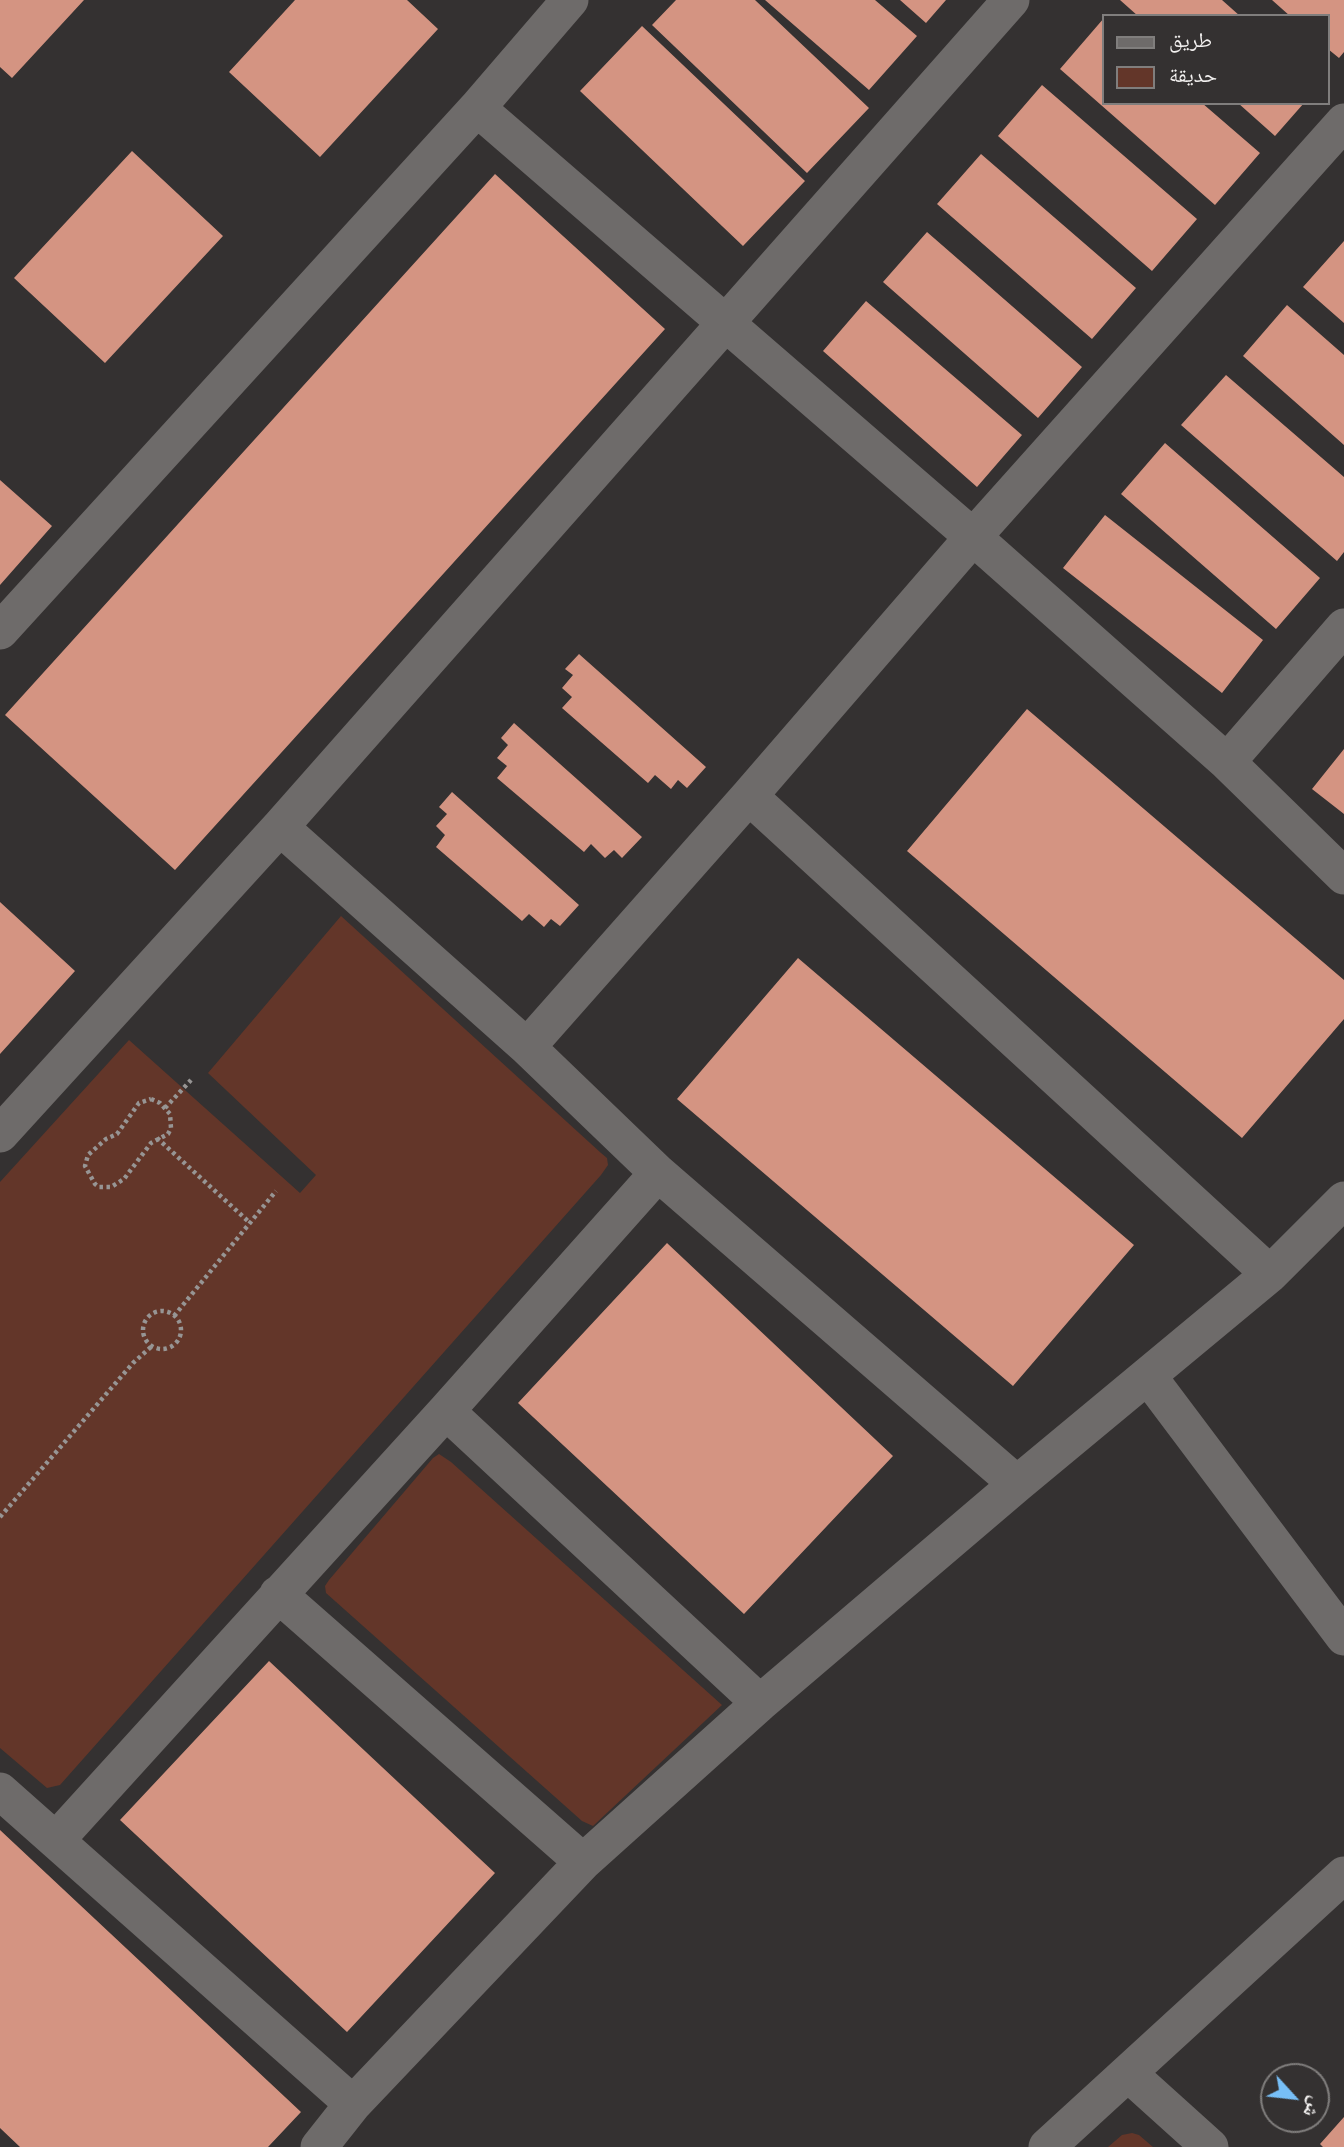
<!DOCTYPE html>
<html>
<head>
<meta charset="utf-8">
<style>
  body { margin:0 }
  #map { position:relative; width:1344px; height:2147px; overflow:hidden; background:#343131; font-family:"Sofia Sans Condensed","Noto Naskh Arabic",sans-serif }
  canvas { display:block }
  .legend { position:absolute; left:1102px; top:14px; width:228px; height:91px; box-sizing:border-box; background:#343131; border:2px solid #807e7d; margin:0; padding:9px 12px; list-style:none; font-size:21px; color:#f3f1f0 }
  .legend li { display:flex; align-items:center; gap:14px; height:35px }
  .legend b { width:35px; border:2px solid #807e7d }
  .north { position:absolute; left:1260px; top:2063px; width:70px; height:70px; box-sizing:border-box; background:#343131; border:2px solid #807e7d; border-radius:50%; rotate:117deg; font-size:19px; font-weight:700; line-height:28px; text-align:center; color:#f3f1f0 }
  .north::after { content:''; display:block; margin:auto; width:24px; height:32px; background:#77bff7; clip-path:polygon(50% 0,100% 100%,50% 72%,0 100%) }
</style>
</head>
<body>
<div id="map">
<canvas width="1344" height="2147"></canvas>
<ul class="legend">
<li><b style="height:9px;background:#6e6b6a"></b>طريق</li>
<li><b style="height:19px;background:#633629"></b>حديقة</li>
</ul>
<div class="north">ش</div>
</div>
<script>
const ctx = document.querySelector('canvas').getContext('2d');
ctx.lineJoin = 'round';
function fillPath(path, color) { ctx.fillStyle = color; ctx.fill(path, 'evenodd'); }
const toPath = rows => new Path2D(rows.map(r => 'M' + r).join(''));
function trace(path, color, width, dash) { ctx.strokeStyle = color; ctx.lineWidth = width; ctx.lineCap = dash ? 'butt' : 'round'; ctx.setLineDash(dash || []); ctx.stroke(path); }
fillPath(toPath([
  [341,916,601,1153,607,1158,608,1165,601,1175,60,1785,47,1788,0,1748,0,1182,129,1040,300,1193,316,1175,208,1073],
  [439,1454,451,1462,722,1705,593,1826,582,1821,326,1593,325,1586,329,1580,433,1458],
  [1132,2133,1139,2135,1153,2147,1108,2147,1122,2135]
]), '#633629');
fillPath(toPath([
  [0,0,84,0,12,78,0,67],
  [295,0,407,0,438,29,320,157,229,72],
  [676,0,755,0,869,108,807,173,652,25],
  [765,0,875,0,917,36,869,90],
  [900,0,946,0,926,23],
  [1120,0,1222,0,1240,16,1138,16],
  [1272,0,1344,0,1344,52,1339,58,1328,49,1328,16,1290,16],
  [1104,18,1104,103,1202,103,1260,153,1215,205,1060,69],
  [642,26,805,181,743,246,580,91],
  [1042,85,1197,219,1152,271,998,136],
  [1238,103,1304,103,1275,136],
  [132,151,223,236,105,363,14,278],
  [981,154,1136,288,1092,339,937,204],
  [495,174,665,329,175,870,5,715],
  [927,232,1082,367,1038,418,883,282],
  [1344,241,1344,323,1303,287],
  [866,301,1022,435,977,487,823,351],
  [1287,305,1344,355,1344,445,1243,356],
  [1226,375,1344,477,1344,552,1337,561,1181,425],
  [1165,443,1320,578,1276,629,1121,494],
  [0,480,52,526,0,585],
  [1105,515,1263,640,1222,693,1063,568],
  [579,654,706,767,687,788,678,780,671,789,655,775,648,783,562,708,572,697,562,688,573,675,565,669],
  [1027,709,1344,980,1344,1019,1242,1138,907,851],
  [514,723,642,837,622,858,614,850,605,858,591,844,584,852,497,778,507,766,497,758,508,745,501,738],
  [1344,749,1344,814,1312,789],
  [452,792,579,905,560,926,551,919,544,927,529,914,522,921,436,847,445,835,436,826,447,814,439,807],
  [0,902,75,971,0,1054],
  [798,958,1134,1245,1013,1386,677,1099],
  [667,1243,893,1456,744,1614,518,1403],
  [269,1661,495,1873,347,2032,120,1820],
  [0,1830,301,2112,268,2147,20,2147,0,2128],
  [1344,2117,1344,2147,1323,2147,1320,2144]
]), '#d49482');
trace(toPath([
  [151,1099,160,1103,170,1114,171,1128,168,1134,151,1143,124,1179,111,1187,99,1187,95,1184,85,1166,88,1155,106,1139,117,1134,139,1103,151,1099],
  [165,1108,191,1080],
  [157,1138,249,1222],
  '143 1330a19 19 0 1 1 38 0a19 19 0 1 1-38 0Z',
  [174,1316,276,1191],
  [0,1517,133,1363,152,1346]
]), '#979594', 4.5, [3.5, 3.5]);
trace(toPath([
  [477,108,973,537,1227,762,1344,876],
  [0,631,477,108,570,0],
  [1227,762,1344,627],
  [749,796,1270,1274],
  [280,827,527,1047,658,1173,1017,1484],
  [527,1047,749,796,973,537,1344,122],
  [0,1134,280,827,1011,0],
  [1148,1376,1344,1637],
  [446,1411,760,1703],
  [278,1594,583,1862],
  [0,1791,353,2104],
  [57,1839,446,1411,658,1173],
  [1129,2074,1210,2147],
  [319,2147,353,2104,583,1862,760,1703,1017,1484,1270,1274,1344,1200],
  [1047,2147,1344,1875]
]), '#6e6b6a', 37);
</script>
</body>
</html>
